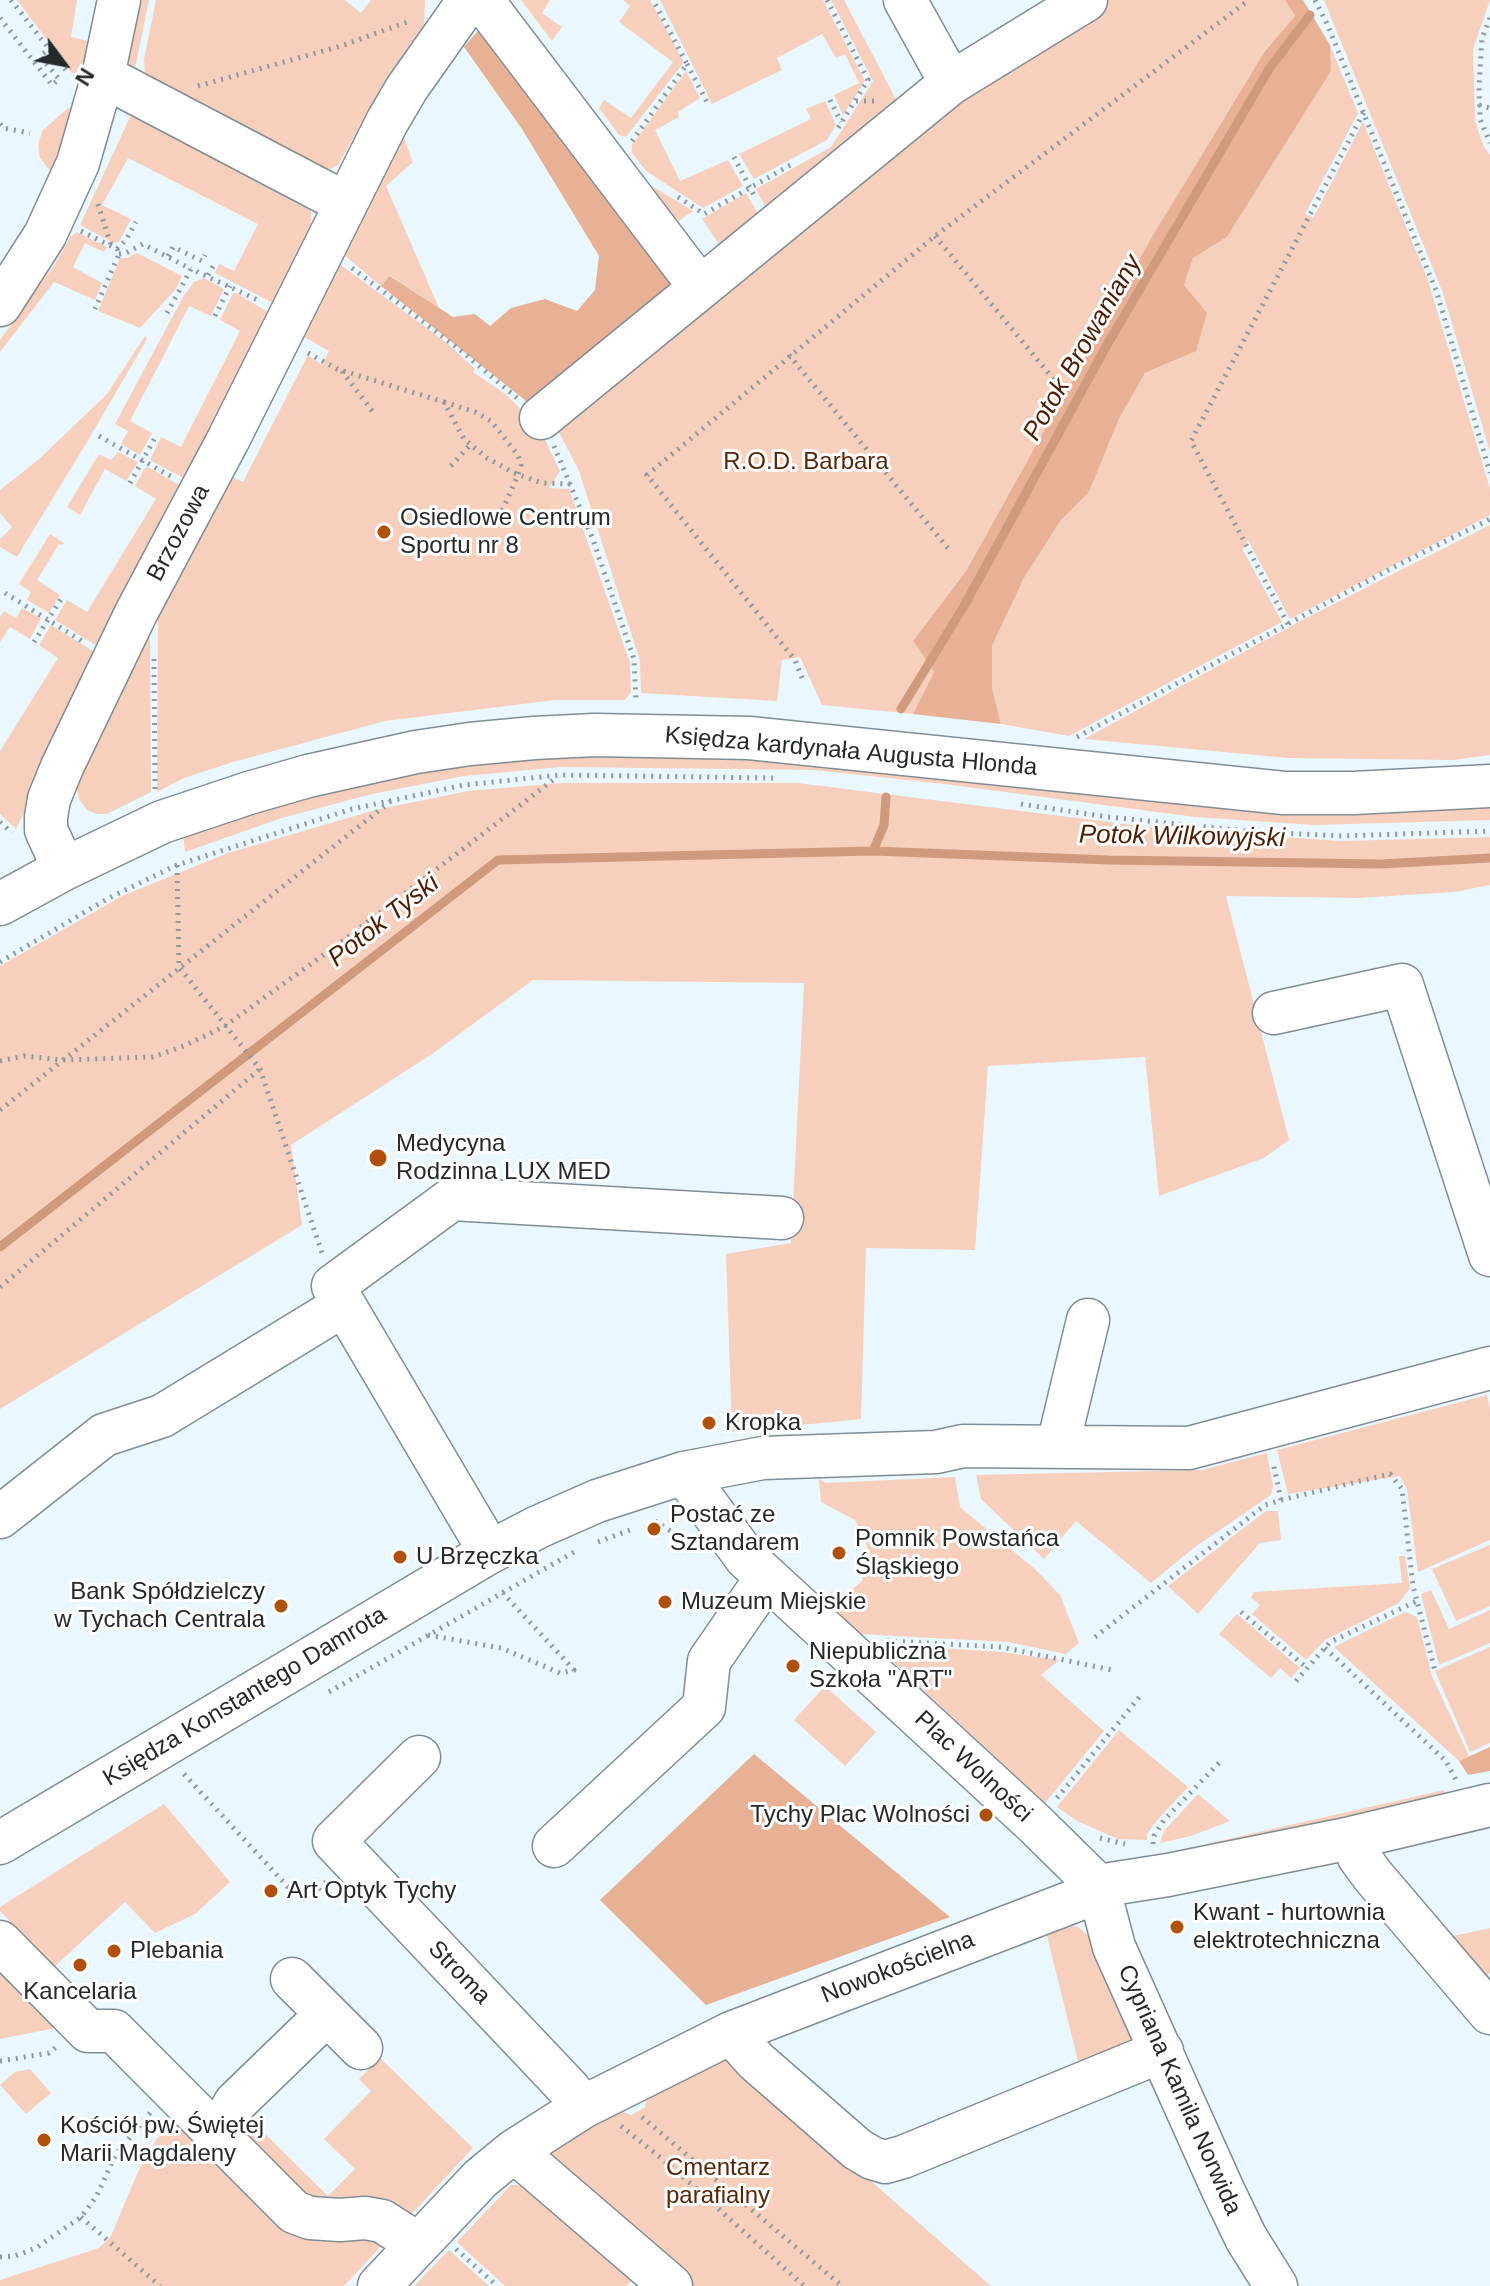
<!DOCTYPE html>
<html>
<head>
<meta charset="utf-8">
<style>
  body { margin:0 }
  #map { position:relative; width:1490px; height:2286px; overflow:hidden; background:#eaf7ff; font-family:Helvetica,sans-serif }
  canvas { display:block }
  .north { position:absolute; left:24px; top:24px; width:80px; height:80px; -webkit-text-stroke:6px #fff; paint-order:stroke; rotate:122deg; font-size:22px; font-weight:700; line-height:32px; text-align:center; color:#242a2c }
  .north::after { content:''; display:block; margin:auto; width:28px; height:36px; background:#242a2c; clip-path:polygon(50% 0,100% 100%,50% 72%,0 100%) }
</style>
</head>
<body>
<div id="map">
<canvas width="1490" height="2286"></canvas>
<div class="north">N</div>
</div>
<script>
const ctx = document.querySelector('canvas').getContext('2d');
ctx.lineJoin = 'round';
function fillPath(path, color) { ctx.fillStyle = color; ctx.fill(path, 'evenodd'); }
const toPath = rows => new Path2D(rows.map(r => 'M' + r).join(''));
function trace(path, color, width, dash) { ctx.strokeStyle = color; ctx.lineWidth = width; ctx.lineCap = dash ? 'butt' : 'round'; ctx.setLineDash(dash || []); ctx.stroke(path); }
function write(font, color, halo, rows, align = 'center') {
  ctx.font = font + ' Helvetica,sans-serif'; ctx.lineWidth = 6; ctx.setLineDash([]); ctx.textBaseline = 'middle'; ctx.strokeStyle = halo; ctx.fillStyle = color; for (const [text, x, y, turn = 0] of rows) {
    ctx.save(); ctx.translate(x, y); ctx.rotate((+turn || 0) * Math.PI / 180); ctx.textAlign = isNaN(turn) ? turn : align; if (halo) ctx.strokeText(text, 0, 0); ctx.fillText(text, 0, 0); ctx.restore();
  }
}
fillPath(toPath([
  [17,0,77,0,71,37,88,41,91,45,77,73,72,73],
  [135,0,149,0,136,64,131,74,125,67],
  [156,0,345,0,361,13,371,0,425,0,424,26,381,90,338,165,329,170,321,169,145,75,144,59],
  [521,0,550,0,542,13,562,27,552,41],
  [623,0,650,0,684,62,626,137,619,135,599,108,604,100,631,118,673,62,619,22,630,6],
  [660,0,823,0,865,81,843,115,834,95,859,83,845,54,836,58,822,34,777,58,782,70,712,104],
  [831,0,844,0,901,109,773,222,756,189,831,147,873,81],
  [1107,0,1285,0,1295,16,1265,51,1153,235,966,571,913,641,934,672,913,714,822,705,800,657,782,660,777,701,641,693,640,661,579,471,552,419,918,124],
  [1324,0,1490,0,1473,49,1475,121,1484,147,1490,155,1490,452,1443,293],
  [1330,45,1358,113,1305,214,1313,218,1363,122,1428,280,1490,489,1490,515,1290,619,1248,540,1243,550,1282,622,1069,736,1001,724,992,688,992,646,1024,578,1061,520,1089,492,1119,419,1145,373,1173,361,1184,285,1193,258,1227,237,1331,71],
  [686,71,700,98,678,112,679,117,655,130,680,181,728,160,743,186,703,208,646,171,632,153,632,145],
  [825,101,836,125,827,140,754,179,739,154,811,119,806,109],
  [68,108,76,110,52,173,40,158,38,144,43,130],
  [138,116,311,211,311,226,273,303,215,273,219,264,234,271,258,224,128,158,102,205,131,219,119,242,114,243,80,225,130,117],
  [398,122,413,162,386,186,439,308,391,276,381,286,336,248],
  [645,182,693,211,673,225],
  [746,193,766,227,727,256,702,219],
  [77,232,107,247,104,252,85,243,73,267,102,283,95,300,54,282,0,352,0,340,55,264,71,236],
  [137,253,182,276,175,290,140,328,98,311,120,258,127,258],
  [330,257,447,343,475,369,473,372,504,393,538,425,560,471,549,488,569,489,630,663,631,692,625,700,555,700,385,721,233,762,184,778,157,792,158,609,223,472,243,482,308,355,322,365,329,351,293,331],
  [204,278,224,289,211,316,189,306,130,421,152,433,140,455,121,444,128,431,115,424,183,297,194,282],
  [233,293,236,293,268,312,187,480,150,460,161,437,181,447,240,331,220,320],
  [145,336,147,339,87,442,17,557,0,547,0,539,12,527,0,513,0,490,38,460,107,394],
  [118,452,138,462,126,481,105,469,80,515,67,507,99,454,111,460],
  [148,467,183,487,99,647,55,620,67,600,87,612,156,499,135,486,144,469],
  [1490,525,1490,755,1453,760,1288,758,1084,739,1306,618],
  [50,534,64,543,62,545,59,544,37,580,60,595,49,613,27,600,31,592,19,584],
  [22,608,41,618,30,639,10,627,0,642,0,617,4,611,16,618],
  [51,625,96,653,98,661,16,829,0,814,0,751,58,658,39,645],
  [150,632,151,792,107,814,97,814,87,810,79,799,76,785],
  [675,746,1490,803,1490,820,1315,825,1195,817,944,784,813,770,561,767,464,776,372,794,282,818,185,852,183,835,266,805,462,758],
  [561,783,798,783,1165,829,1341,841,1490,837,1490,885,1454,892,1359,898,1226,896,1289,1140,1264,1158,1159,1196,1145,1057,988,1066,975,1250,866,1248,861,1419,732,1432,726,1254,791,1243,804,983,533,980,432,1054,291,1145,302,1225,0,1409,0,966,122,896,228,853,375,810,468,791],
  [1487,1395,1490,1409,1490,1540,1418,1572,1407,1489,1400,1476,1288,1494,1277,1450],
  [1267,1453,1273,1486,1271,1495,1195,1547,1151,1583,1076,1521,1044,1559,981,1499,976,1475,1202,1470],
  [955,1477,960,1507,1035,1569,1060,1595,1079,1643,1066,1654,1008,1642,860,1634,832,1606,862,1581,869,1551,855,1520,821,1502,819,1479,826,1483],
  [1266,1511,1278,1511,1281,1540,1260,1543,1198,1614,1168,1586],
  [1490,1545,1490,1606,1456,1621,1432,1569],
  [1399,1556,1405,1556,1410,1588,1399,1603,1325,1640,1306,1660,1252,1614,1260,1605,1251,1597,1254,1592,1402,1583],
  [1431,1590,1449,1629,1490,1610,1490,1643,1439,1665,1421,1594],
  [1405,1612,1417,1617,1432,1676,1469,1756,1459,1761,1334,1647],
  [1237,1614,1300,1668,1291,1678,1280,1668,1271,1678,1219,1634],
  [874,1644,1002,1652,1059,1660,1041,1675,1104,1731,1045,1803],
  [1490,1647,1490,1743,1470,1752,1435,1671],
  [825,1686,876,1732,845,1766,794,1720],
  [1119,1730,1188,1787,1160,1817,1147,1834,1147,1840,1118,1839,1077,1821,1057,1807],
  [1444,1790,1445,1797,1181,1857,1180,1850],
  [1198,1794,1230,1821,1191,1836,1160,1843,1164,1831],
  [164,1804,230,1882,195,1914,155,1933,125,1902,54,1967,0,1911,0,1907],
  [1068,1926,1078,1927,1093,1939,1136,2037,1134,2049,1081,2073,1046,1932],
  [1490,1928,1490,1973,1477,1985,1439,1939],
  [0,1966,61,2027,0,2039],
  [731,2052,871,2181,991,2286,682,2286,545,2155,620,2111,632,2115,645,2107,647,2097],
  [380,2058,473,2148,405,2221,317,2210,232,2126,240,2109,328,2196,355,2169,324,2139,371,2091,359,2079],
  [30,2069,51,2093,26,2114,0,2085,15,2072],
  [181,2113,267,2210,388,2239,344,2286,0,2286,0,2280,99,2248,111,2236,137,2174,156,2140],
  [533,2184,637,2273,627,2286,505,2286,457,2242,511,2185],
  [449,2250,489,2286,414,2286]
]), '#f6d0bd');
fillPath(toPath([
  [1285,0,1303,0,1330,45,1331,71,1227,237,1193,258,1184,285,1207,313,1196,351,1145,373,1119,419,1089,492,1061,520,1024,578,992,646,992,688,1001,724,913,714,934,672,913,641,966,571,1153,235,1265,51,1295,16],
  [488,19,681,289,535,408,381,286,390,276,453,317,475,314,490,326,511,308,545,299,577,311,595,290,599,256,522,129,464,47],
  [1490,1747,1490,1771,1468,1775,1459,1761],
  [754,1754,950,1917,706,2005,600,1900]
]), '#e8b195');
trace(toPath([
  [901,709,964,606,1107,345,1269,69,1310,15],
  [873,851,884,825,886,797],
  [0,1247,498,860,873,851,1109,860,1381,864,1490,858]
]), '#d09a7e', 9);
const minor = toPath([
  [482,0,690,274],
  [905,0,951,83],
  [103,76,345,203],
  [0,305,45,235,78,163,103,76,119,0],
  [541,418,951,83,1086,0],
  [64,869,46,830,46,817,49,799,62,767,136,613,228,440,387,122,407,88,469,0],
  [0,904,64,869,162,822,249,793,308,776,416,752,470,744,534,738,595,735,749,738,1284,793,1354,793,1490,786],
  [1274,1013,1402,985,1490,1255],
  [1058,1445,1088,1320],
  [684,1473,746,1558,1034,1823,1098,1886],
  [0,1517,104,1435,162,1416,344,1305],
  [490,1552,333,1286,452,1199,782,1218],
  [419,1757,334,1841,569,2089,583,2107],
  [1351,1838,1359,1857,1373,1876,1490,2013],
  [0,1843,490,1552,538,1527,597,1501,684,1473,763,1458,936,1452,963,1446,1189,1448,1490,1368],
  [554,1846,704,1707,709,1661,767,1577],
  [1098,1886,1114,1947,1223,2190,1246,2238,1276,2286],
  [0,1942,88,2031,114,2031,294,2212,310,2218,340,2220,365,2218,382,2221,418,2244],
  [292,1979,361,2048],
  [731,2033,756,2061,857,2149,872,2158,885,2162,903,2157,1162,2051],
  [218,2134,235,2103,327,2014],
  [514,2151,671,2286],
  [379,2286,481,2178,514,2151,583,2107,731,2033,1077,1900,1098,1886,1168,1875,1351,1838,1490,1805]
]);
trace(minor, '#818d94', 45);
trace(toPath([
  [11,0,49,49],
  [827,0,868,80,838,128],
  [1315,0,1328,26,1437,293,1490,473],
  [0,18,52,85,59,79,40,56,49,49,69,74],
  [1490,18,1482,38,1479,87,1480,119,1490,143],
  [687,64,708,104],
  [198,86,341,46,410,21],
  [830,100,841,122],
  [856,101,874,101],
  [1479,105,1490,108],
  [0,124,3,128,30,133],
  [632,141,687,64,653,0],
  [734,157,756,199],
  [678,197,704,214,794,163],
  [98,204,111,245],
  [81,231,117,249,119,254,95,309],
  [935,236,1060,387],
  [117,249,126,240,136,222],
  [119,254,126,253,143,244,191,269],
  [168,256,173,247,202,261,205,255],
  [352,268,459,349,517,398],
  [208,275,216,261],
  [167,313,191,269,260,301],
  [215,316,230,286],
  [308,353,337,369,444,402,464,439,487,458,514,473,542,483,571,484],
  [789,355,951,552],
  [342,371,373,412],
  [444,402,475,412,491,421,518,455,521,465,518,475,502,511],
  [99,436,172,477],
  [554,446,592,537,634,659,636,701],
  [451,466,471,444],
  [130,483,156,436],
  [5,593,85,643],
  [1288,624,1191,441,1364,112],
  [34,642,63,596],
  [154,659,155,789],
  [802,678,795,660,647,475,935,236,1249,0],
  [1077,737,1392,568,1490,519],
  [1021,804,1108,817,1257,832,1342,836,1490,831],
  [0,822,12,833],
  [177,865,179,967,260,1069,322,1253],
  [0,962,107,899,177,865,352,809,464,785,560,775,773,778],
  [0,1061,24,1056,63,1060,153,1057,184,1046,225,1026,344,940,557,777],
  [0,1110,391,801],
  [0,1287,260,1069],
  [1281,1500,1390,1474,1402,1489,1413,1586,1435,1671],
  [655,1521,689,1543],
  [598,1542,630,1530],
  [1241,1612,1307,1668],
  [428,1635,501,1648,560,1673,574,1670,503,1593],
  [1095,1637,1265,1505,1281,1500,1273,1462],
  [887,1641,1001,1647,1112,1670],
  [1325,1648,1446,1761,1456,1780],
  [1296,1681,1330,1642,1417,1601],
  [329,1692,574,1552],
  [184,1774,288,1887,319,1888,327,1881],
  [1057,1798,1141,1695],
  [1100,1838,1125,1844],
  [1153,1844,1154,1836,1164,1820,1219,1763],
  [0,2061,49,2053,56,2047],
  [642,2117,842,2286],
  [621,2126,671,2166,804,2286],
  [81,2217,160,2286],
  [456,2249,497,2286],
  [0,2257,15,2256,36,2248,81,2217,96,2197,116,2154,151,2112]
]), '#8f989e', 5, [2, 6]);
trace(minor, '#fff', 42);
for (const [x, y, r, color] of [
  [384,532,8,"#b0500b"],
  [378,1158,10,"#b0500b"],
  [709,1423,8,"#b0500b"],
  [654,1529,8,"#b0500b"],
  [839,1553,8,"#b0500b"],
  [400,1557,8,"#b0500b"],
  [665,1602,8,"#b0500b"],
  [281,1606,8,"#b0500b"],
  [793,1666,8,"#b0500b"],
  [986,1815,8,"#b0500b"],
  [271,1891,8,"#b0500b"],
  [1177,1927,8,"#b0500b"],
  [114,1951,8,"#b0500b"],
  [80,1965,8,"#b0500b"],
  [44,2140,8,"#b0500b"]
]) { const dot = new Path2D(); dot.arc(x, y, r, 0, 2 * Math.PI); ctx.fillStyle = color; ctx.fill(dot); trace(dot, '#fff', 3); }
write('24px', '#582606', '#fff', [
  ["R.O.D. Barbara",806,462],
  ["Cmentarz",718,2168],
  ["parafialny",718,2196]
]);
write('24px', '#242a2c', '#fff', [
  ["Osiedlowe Centrum",400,518],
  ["Sportu nr 8",400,546],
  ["Medycyna",396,1144],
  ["Rodzinna LUX MED",396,1172],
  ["Kropka",725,1423],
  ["Postać ze",670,1515],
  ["Sztandarem",670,1543],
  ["Pomnik Powstańca",855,1539],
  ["Śląskiego",855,1567],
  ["U Brzęczka",416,1557],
  ["Bank Spółdzielczy",265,1592,"right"],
  ["w Tychach Centrala",265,1620,"right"],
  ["Muzeum Miejskie",681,1602],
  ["Niepubliczna",809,1652],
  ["Szkoła \"ART\"",809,1680],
  ["Tychy Plac Wolności",970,1815,"right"],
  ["Art Optyk Tychy",287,1891],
  ["Kwant - hurtownia",1193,1913],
  ["elektrotechniczna",1193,1941],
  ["Plebania",130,1951],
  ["Kancelaria",80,1992,"center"],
  ["Kościół pw. Świętej",60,2126],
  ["Marii Magdaleny",60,2154]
], 'left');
write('24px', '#242a2c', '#fff', [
  ["Brzozowa",179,533,-62],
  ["Księdza kardynała Augusta Hlonda",851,752,5],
  ["Księdza Konstantego Damrota",245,1697,-31],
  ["Plac Wolności",973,1767,43],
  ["Nowokościelna",898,1968,-21],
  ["Stroma",459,1973,46],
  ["Cypriana Kamila Norwida",1179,2090,66]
]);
write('italic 26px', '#4e1d00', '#fff', [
  ["Potok Browaniany",1083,348,-60],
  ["Potok Wilkowyjski",1182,837,1],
  ["Potok Tyski",384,921,-38]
]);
</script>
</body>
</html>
